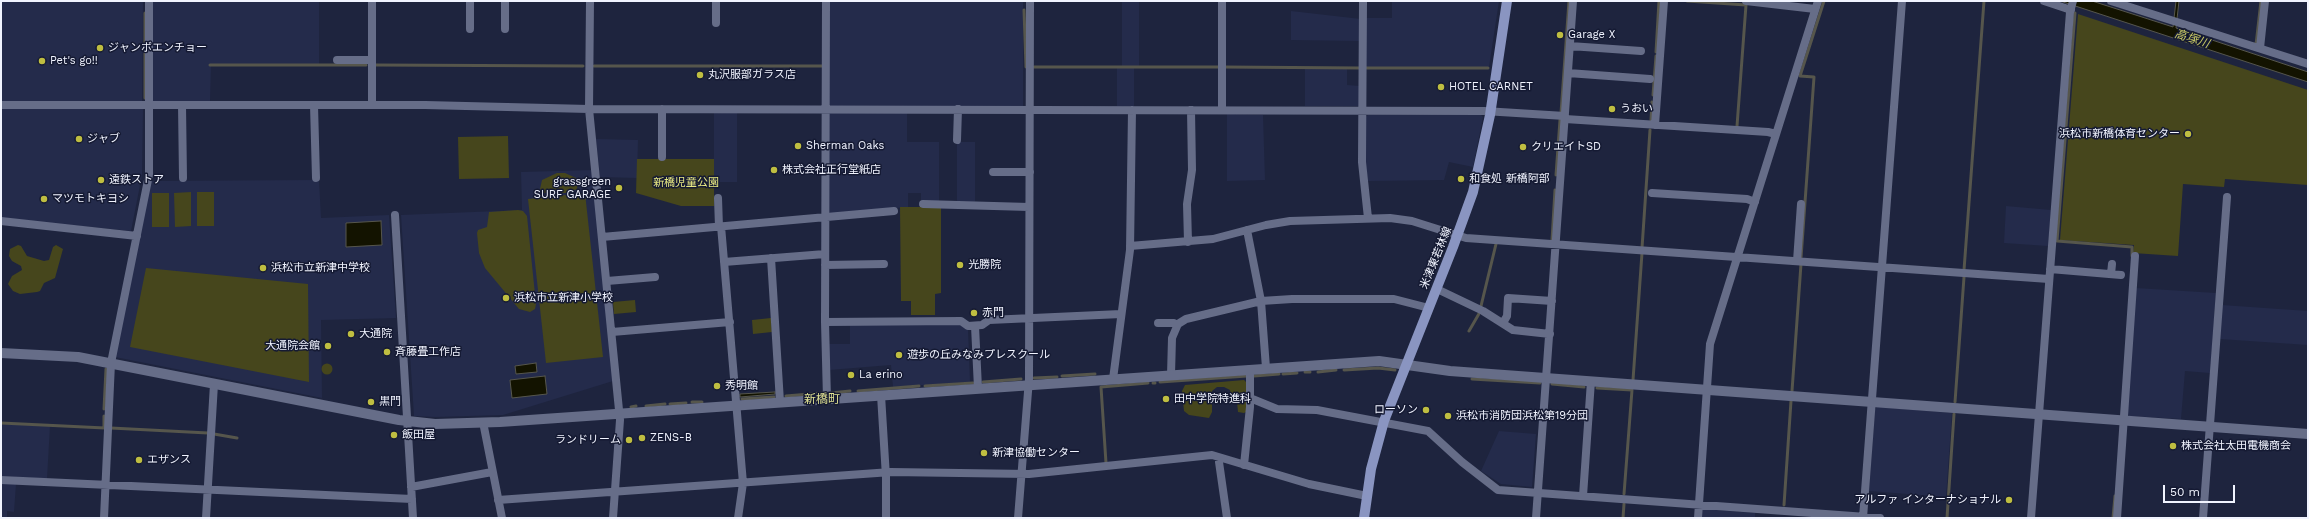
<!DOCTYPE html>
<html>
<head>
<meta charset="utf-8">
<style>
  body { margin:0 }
  #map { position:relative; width:2309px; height:519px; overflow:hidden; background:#1e243e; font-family:"Work Sans",sans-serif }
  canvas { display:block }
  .frame { position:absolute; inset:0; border:2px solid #f1f4ff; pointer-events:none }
  .scale { position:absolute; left:2163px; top:485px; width:72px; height:18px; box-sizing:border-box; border:2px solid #f1f4ff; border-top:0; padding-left:5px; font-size:12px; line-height:14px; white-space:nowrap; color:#f1f4ff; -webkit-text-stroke:3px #151a33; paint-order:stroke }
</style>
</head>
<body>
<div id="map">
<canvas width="2309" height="519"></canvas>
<div class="frame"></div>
<div class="scale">50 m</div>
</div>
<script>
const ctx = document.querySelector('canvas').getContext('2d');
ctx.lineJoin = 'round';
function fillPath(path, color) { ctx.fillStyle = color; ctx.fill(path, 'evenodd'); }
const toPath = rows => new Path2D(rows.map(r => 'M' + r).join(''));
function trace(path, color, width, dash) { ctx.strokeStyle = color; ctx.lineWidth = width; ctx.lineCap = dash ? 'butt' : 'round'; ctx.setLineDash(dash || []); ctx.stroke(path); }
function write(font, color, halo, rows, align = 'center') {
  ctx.font = font + ' "Work Sans","Noto Sans JP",sans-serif'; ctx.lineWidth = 3; ctx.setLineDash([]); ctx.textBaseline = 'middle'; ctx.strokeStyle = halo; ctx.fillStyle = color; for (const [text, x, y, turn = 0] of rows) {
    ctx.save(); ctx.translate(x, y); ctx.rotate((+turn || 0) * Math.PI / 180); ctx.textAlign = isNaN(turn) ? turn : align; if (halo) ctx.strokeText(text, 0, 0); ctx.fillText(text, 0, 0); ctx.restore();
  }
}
fillPath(toPath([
  [1,1,143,1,142,101,1,101],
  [152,1,319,1,319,64,211,64,210,101,152,101],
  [828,1,1023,1,1023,106,830,106,828,103],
  [1122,1,1139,1,1139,67,1122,66],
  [1392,1,1499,1,1489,67,1365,67,1365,18,1392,18],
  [1291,11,1361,19,1361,41,1291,40],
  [1117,68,1134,68,1134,106,1117,106],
  [1305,68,1347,68,1347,85,1360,86,1360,106,1305,106],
  [1,108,143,109,142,175,131,231,1,218],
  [714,113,737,113,737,182,714,182],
  [830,113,907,113,907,142,939,142,939,201,921,201,921,193,908,193,908,207,828,214,828,115],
  [1227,114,1263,115,1265,180,1227,181],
  [1368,115,1481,115,1483,117,1473,167,1449,162,1444,180,1368,181,1365,162,1365,117],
  [596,139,638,140,637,178,600,177],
  [957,142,975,142,975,202,957,201],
  [592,170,613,381,503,415,435,417,414,416,401,215,522,210,521,172],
  [319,180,321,218,389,215,396,318,321,320,322,398,115,357,150,181],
  [2006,206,2051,210,2048,246,2004,243],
  [2136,288,2216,293,2210,373,2185,371,2181,419,2129,416,2127,413],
  [2222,305,2308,311,2308,345,2220,339],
  [960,324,968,329,970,382,893,387,891,365,829,370,828,344,850,344,850,325],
  [1877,407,1952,413,1946,497,1869,491,1875,409],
  [1,424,50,426,47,479,1,476],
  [1499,431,1536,434,1532,487,1501,484,1481,471],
  [1,483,16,484,14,512,7,511,7,518,1,518],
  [1702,509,1755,513,1755,518,1701,518]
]), '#242b4b');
fillPath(toPath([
  [2078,14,2308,90,2308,185,2225,179,2224,187,2183,184,2178,256,2133,253,2134,245,2060,240],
  [508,136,509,178,459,179,458,137],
  [637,159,714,159,714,206,681,206,636,193],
  [557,173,565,173,576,178,578,182,577,189,567,193,543,193,540,189,542,180],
  [191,192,191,226,175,227,174,193],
  [197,192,214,192,214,226,197,226],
  [152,193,169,193,169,227,152,227],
  [585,193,603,357,546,363,528,199],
  [900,207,941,207,941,293,935,294,935,315,911,315,911,301,901,301],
  [518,210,523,211,527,216,536,304,535,309,530,312,519,309,485,268,479,253,477,233,478,230,487,227,489,212],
  [18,245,21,246,27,256,44,261,49,260,53,247,56,245,63,249,55,278,44,283,40,291,37,292,20,294,13,291,8,284,12,276,22,270,21,266,12,261,9,256,10,249],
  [146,268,308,284,309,382,130,347],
  [635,300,636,312,614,314,613,302],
  [771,318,772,332,753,334,752,320],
  '321.5 369a5.5 5.5 0 1 1 11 0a5.5 5.5 0 1 1-11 0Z',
  [1244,380,1247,383,1246,412,1244,413,1238,412,1237,402,1231,396,1230,390,1224,387,1217,387,1212,391,1212,412,1209,418,1189,415,1184,411,1182,391,1185,385]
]), '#46461c');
const water = toPath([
  [2060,1,2092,1,2173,27,2176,1,2179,1,2176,28,2308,72,2308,82,2060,1],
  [381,221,382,245,346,247,346,223,381,221],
  [536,363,537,372,516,374,515,366,536,363],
  [545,376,547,394,512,398,510,380,545,376],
  [775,392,775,394,740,397,740,394,775,392]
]);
fillPath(water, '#131300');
trace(water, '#56564c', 1);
trace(toPath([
  [1687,1,1746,5,1737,126],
  [1024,10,1026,67],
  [2075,13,2057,241,2132,247,2132,256],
  [2254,44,2256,45,2261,1],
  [1656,52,1659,1],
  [210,65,366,65],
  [376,65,583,66],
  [594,66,823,66],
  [1034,67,1220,67],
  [1224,67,1360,68],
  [1365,68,1488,68],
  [1653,95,1656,56],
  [145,98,145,13],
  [1561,113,1569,1],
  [1651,120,1652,102],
  [1556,175,1560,120],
  [1552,240,1555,190],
  [1642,248,1650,130],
  [1801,258,1814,77,1800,76,1824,1],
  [1964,270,1984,1],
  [1481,306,1496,244],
  [1469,331,1480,312],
  [1344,370,1378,368,1395,370],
  [1305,372,1310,372],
  [1318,372,1336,370],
  [1283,374,1297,373],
  [1062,376,1095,374],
  [1254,376,1279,374],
  [1034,378,1057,377],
  [1472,379,1540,383],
  [1633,380,1642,253],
  [983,382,1021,379],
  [1160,382,1247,376],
  [1153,383,1155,383],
  [1552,384,1584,387],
  [925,386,973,383],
  [1597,388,1632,390],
  [858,391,919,386],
  [1792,391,1801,264],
  [831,393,850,391],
  [786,396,822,393],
  [742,399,774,397],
  [692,402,702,402],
  [1955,402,1964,277],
  [670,404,686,403],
  [646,406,665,404],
  [631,407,636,406],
  [104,409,106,369],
  [1,423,105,428],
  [104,428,104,416],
  [111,428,208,433],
  [214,434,237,438],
  [1106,463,1101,387,1148,383],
  [1624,494,1632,390],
  [1784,505,1791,401],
  [1623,518,1624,504],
  [1947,518,1954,414],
  [2113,518,2115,496]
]), '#56564c', 3);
trace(toPath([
  [590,1,589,109,620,420,613,518],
  [826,1,825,322,827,399],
  [1363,1,1362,162,1368,218],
  [1746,1,1815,9],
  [2044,1,2071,10],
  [2111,1,2308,64],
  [716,23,716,1],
  [470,29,470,1],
  [505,29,505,1],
  [1570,46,1641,51],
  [2260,48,2265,1],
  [337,60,372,60],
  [1568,73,1650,79],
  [1,105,425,105,589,109,1484,111,1565,116],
  [182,105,183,178],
  [314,105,316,178],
  [372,105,372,1],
  [1222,110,1222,1],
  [1565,119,1768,132,1776,134],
  [1655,125,1664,1],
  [957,140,958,109],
  [662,157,662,109],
  [993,172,1030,172],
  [1652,193,1747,199,1755,202],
  [718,198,719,227],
  [923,204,1029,207],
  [395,215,413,518],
  [1,221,137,236],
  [721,226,743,483,738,518],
  [1247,230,1261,301,1266,368],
  [602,237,894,211],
  [1188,242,1187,204,1192,170,1191,110],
  [1130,246,1213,239,1266,225,1290,221,1390,218,1412,221,1466,238,2049,279],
  [771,258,780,402],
  [1797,261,1801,204],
  [724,262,825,254],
  [825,265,884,264],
  [2050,269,2121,275],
  [2111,274,2112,264],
  [607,281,655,277],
  [1437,289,1483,311,1513,330,1550,334],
  [825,322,961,321,968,326,982,325,989,320,1121,314],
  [1158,323,1174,323,1177,325],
  [1503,323,1507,316,1508,298,1552,301],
  [975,326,978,388],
  [612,332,730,322],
  [1171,375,1172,338,1178,324,1186,319,1261,301,1292,299,1394,299,1429,308],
  [1113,379,1130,250,1132,110],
  [881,395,886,477,886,518],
  [1250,398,1277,409,1317,410,1428,431,1462,462,1498,490,1880,518],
  [483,422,502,518],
  [1220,458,1219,462,1227,518],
  [1244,465,1250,407,1250,369],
  [1,480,412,499],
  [411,487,492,472],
  [1583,496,1591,381],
  [498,500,891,472,1029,474,1212,455,1309,484,1367,496],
  [104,518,111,363,149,175,149,1],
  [206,518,214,384],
  [1018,518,1029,379,1030,1],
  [1536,518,1573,1],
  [1698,518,1710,344,1818,1],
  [1863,518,1902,1],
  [2031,518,2070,12,2073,1],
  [2117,518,2135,256],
  [2203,518,2227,197]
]), '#666d88', 8);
trace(toPath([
  [1,353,78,357,399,420,435,424,500,422,1379,361,1450,371,2308,434]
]), '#666d88', 10);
trace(toPath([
  [1364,518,1371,469,1384,421,1453,247,1473,192,1490,115,1507,1]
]), '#8a95c1', 10);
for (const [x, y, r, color] of [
  [1560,35,4,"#bfbe41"],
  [100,48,4,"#bfbe41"],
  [42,61,4,"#bfbe41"],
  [700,75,4,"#bfbe41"],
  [1441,87,4,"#bfbe41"],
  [1612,109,4,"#bfbe41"],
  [2188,134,4,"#bfbe41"],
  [79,139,4,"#bfbe41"],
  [798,146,4,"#bfbe41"],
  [1523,147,4,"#bfbe41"],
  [774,170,4,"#bfbe41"],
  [1461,179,4,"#bfbe41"],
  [101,180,4,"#bfbe41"],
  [619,188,4,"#bfbe41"],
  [44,199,4,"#bfbe41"],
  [960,265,4,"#bfbe41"],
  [263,268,4,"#bfbe41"],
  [506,298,4,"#bfbe41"],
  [974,313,4,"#bfbe41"],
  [351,334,4,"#bfbe41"],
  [328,346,4,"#bfbe41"],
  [387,352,4,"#bfbe41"],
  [899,355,4,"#bfbe41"],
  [851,375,4,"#bfbe41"],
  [717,386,4,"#bfbe41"],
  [1166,399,4,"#bfbe41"],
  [371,402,4,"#bfbe41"],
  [1426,410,4,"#bfbe41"],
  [1448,416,4,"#bfbe41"],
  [394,435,4,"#bfbe41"],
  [642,438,4,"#bfbe41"],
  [629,440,4,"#bfbe41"],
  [2173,446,4,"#bfbe41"],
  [984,453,4,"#bfbe41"],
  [139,460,4,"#bfbe41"],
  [2009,500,4,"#bfbe41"]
]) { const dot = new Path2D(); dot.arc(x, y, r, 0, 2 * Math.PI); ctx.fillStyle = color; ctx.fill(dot); trace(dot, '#151a33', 1.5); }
write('11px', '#f1f4ff', '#151a33', [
  ["Garage X",1568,35],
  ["ジャンボエンチョー",108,48],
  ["Pet's go!!",50,61],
  ["丸沢服部ガラス店",708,75],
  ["HOTEL CARNET",1449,87],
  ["うおい",1620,109],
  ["浜松市新橋体育センター",2180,134,"right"],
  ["ジャブ",87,139],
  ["Sherman Oaks",806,146],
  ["クリエイトSD",1531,147],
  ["株式会社正行堂紙店",782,170],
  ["和食処 新橋阿部",1469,179],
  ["遠鉄ストア",109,180],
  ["grassgreen",611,182,"right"],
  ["SURF GARAGE",611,195,"right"],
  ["マツモトキヨシ",52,199],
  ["光勝院",968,265],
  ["浜松市立新津中学校",271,268],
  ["浜松市立新津小学校",514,298],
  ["赤門",982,313],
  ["大通院",359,334],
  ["大通院会館",320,346,"right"],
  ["斉藤畳工作店",395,352],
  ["遊歩の丘みなみプレスクール",907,355],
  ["La erino",859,375],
  ["秀明館",725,386],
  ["田中学院特進科",1174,399],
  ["黒門",379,402],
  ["ローソン",1418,410,"right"],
  ["浜松市消防団浜松第19分団",1456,416],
  ["飯田屋",402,435],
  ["ZENS-B",650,438],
  ["ランドリーム",621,440,"right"],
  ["株式会社太田電機商会",2181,446],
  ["新津協働センター",992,453],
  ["エザンス",147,460],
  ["アルファ インターナショナル",2001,500,"right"]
], 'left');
write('11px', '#e9ea83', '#151a33', [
  ["新橋児童公園",686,183]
]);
write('11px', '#f1f4ff', '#151a33', [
  ["米津東若林線",1436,258,-68]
]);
write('italic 12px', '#cccc65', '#151a33', [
  ["高塚川",2192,39,18]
]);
write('12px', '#dfe192', '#151a33', [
  ["新橋町",822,399]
]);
</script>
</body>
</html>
